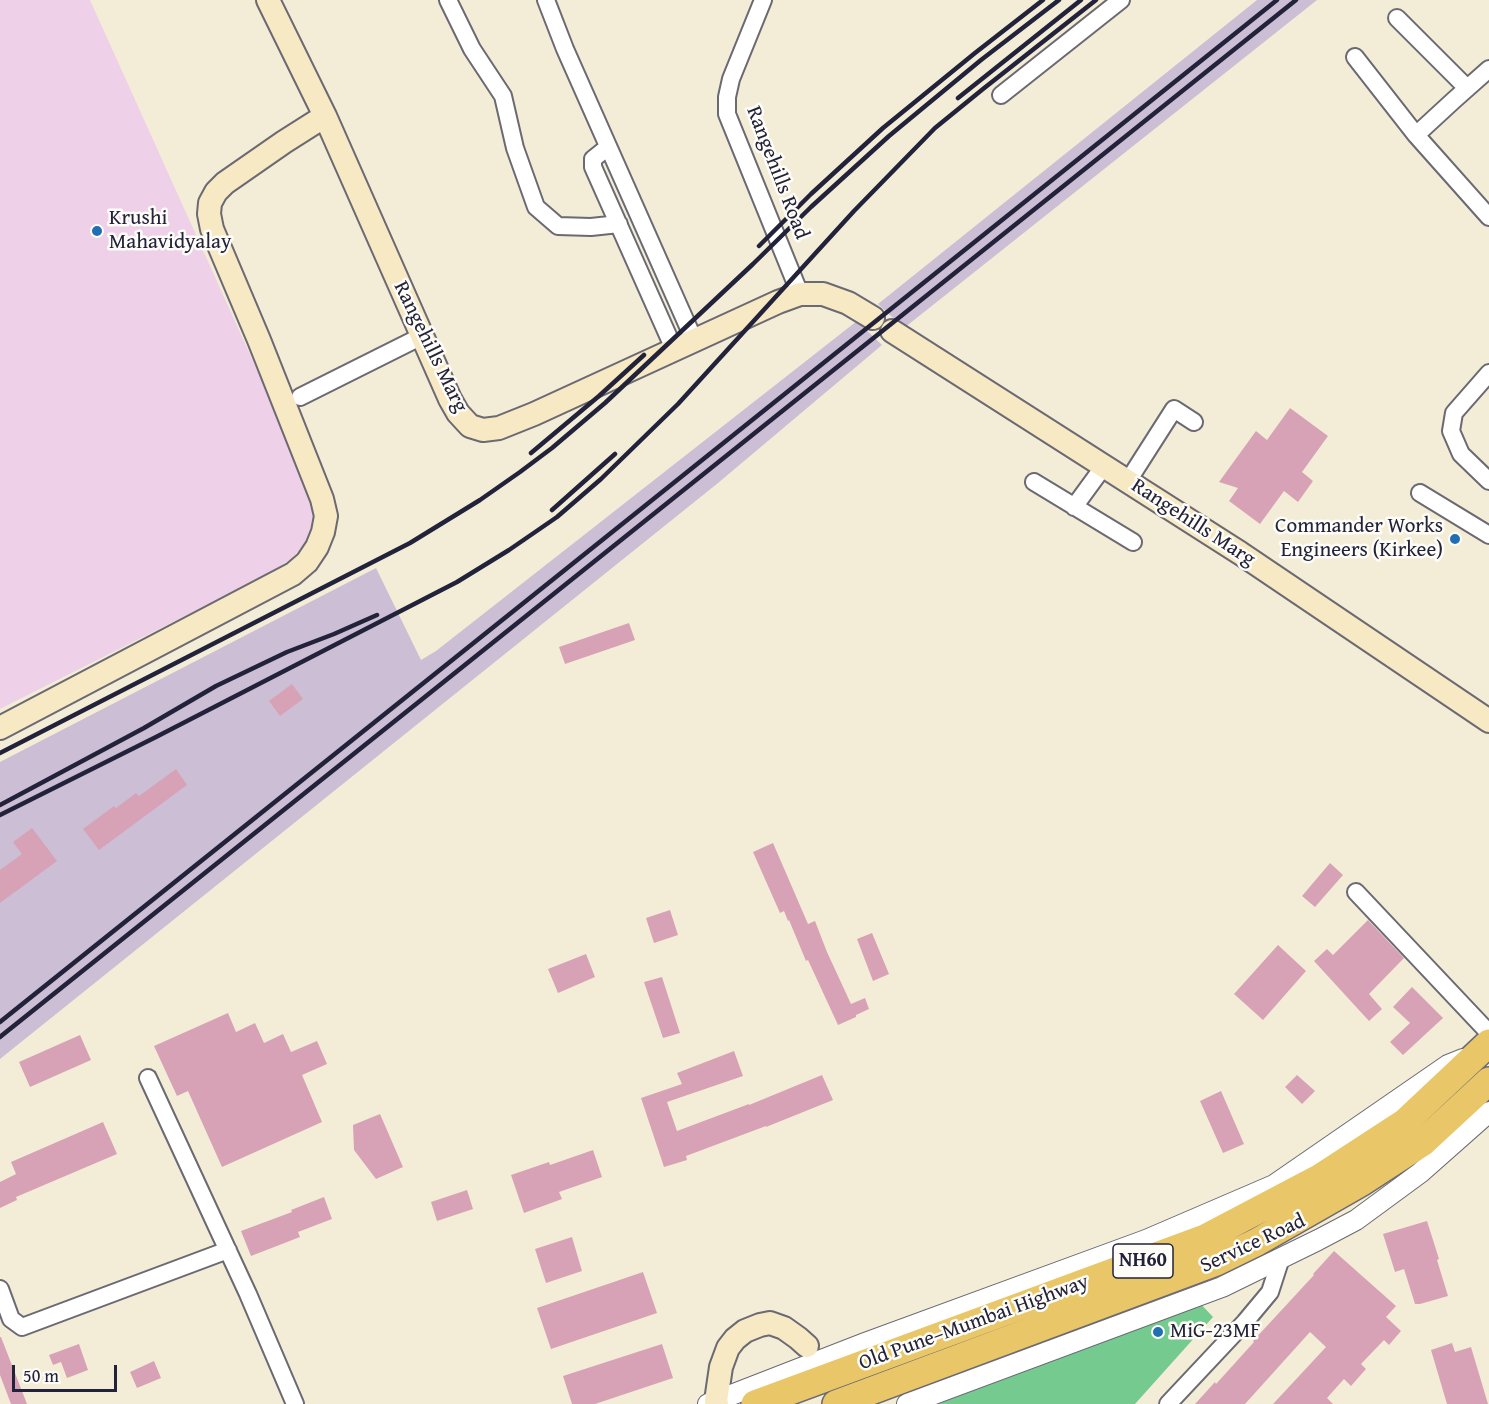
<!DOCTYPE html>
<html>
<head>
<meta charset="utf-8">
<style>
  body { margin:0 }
  #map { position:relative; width:1489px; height:1404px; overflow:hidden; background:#f3edd8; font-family:"Gentium Book Plus",serif }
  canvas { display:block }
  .scale { position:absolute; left:12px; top:1365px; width:105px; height:27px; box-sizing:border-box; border:3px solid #22223b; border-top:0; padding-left:8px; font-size:18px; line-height:21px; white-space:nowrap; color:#22223b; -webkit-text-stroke:4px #fdfcf7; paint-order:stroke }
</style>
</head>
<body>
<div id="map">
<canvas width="1489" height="1404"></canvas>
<div class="scale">50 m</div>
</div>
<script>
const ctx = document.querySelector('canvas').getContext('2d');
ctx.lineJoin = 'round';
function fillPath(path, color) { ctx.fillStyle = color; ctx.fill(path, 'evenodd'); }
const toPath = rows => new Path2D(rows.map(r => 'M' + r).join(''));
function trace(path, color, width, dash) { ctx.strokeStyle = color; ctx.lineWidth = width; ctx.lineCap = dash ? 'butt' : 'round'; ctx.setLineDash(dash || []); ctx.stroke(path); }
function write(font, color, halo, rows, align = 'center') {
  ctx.font = font + ' "Gentium Book Plus",serif'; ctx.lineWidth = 5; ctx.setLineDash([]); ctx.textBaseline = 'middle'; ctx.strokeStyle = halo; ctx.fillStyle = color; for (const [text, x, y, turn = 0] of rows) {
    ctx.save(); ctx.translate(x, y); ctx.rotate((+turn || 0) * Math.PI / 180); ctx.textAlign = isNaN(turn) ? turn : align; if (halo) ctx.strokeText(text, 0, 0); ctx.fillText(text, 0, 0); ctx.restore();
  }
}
fillPath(toPath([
  [0,0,90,0,299,463,313,499,314,522,305,544,291,559,272,572,0,709]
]), '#eed0e8');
fillPath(toPath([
  [1257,0,1317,0,904,328,878,304],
  [857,321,882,345,718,483,0,1059,0,762,376,568,421,660,436,651]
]), '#ccbed4');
fillPath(toPath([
  [1198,1301,1213,1317,1135,1404,937,1404]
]), '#75cb8f');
fillPath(toPath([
  [1290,408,1328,436,1302,472,1313,481,1298,502,1284,491,1260,524,1229,501,1238,488,1219,482,1256,431,1267,440],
  [629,623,635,640,565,664,559,647],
  [292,684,303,699,280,716,269,701],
  [176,769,187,785,99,850,83,829,114,806,116,808,136,793,139,796],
  [32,828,57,861,0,903,0,870,22,854,13,842],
  [773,843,808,924,815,921,827,952,851,1004,865,998,869,1009,856,1015,856,1017,838,1025,808,960,806,961,789,920,788,921,784,911,780,913,753,852],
  [1330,863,1343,875,1315,907,1302,896],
  [670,910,678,935,654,943,646,918],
  [1368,920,1404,958,1369,994,1382,1009,1369,1021,1314,961,1327,949,1333,955],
  [872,933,889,974,873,981,857,939],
  [1278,945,1306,971,1263,1020,1234,994],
  [586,954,595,977,558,993,548,969],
  [662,977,680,1033,663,1038,644,982],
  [1412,987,1443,1018,1403,1055,1390,1042,1410,1023,1393,1007],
  [228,1013,236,1032,255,1023,264,1043,283,1034,291,1052,317,1041,327,1064,302,1075,322,1122,222,1167,188,1091,177,1096,154,1046],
  [80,1035,91,1060,30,1087,19,1062],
  [734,1051,743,1076,667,1102,677,1131,749,1104,749,1105,822,1075,833,1100,766,1127,766,1126,686,1156,687,1160,664,1167,641,1098,682,1084,677,1073],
  [1297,1075,1315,1091,1302,1104,1285,1087],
  [1221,1091,1244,1144,1223,1153,1200,1101],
  [380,1114,403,1167,376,1179,354,1150,353,1125],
  [103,1122,117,1154,16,1197,17,1200,0,1208,0,1182,16,1174,11,1162],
  [593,1150,602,1177,559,1192,562,1199,524,1213,511,1175,549,1162,550,1165],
  [467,1190,473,1209,437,1221,431,1202],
  [324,1197,332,1219,298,1232,300,1237,251,1256,241,1231,292,1212,291,1210],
  [1427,1221,1439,1259,1437,1260,1448,1296,1420,1304,1415,1304,1404,1269,1395,1272,1383,1234],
  [572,1237,582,1271,546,1283,535,1249],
  [1334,1251,1396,1306,1386,1317,1401,1331,1389,1345,1384,1340,1361,1364,1366,1369,1351,1386,1344,1379,1327,1398,1333,1404,1273,1404,1326,1347,1310,1332,1245,1404,1195,1404,1215,1382,1216,1384,1254,1342,1253,1341,1314,1275,1313,1274],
  [643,1272,657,1313,551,1349,537,1308],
  [0,1337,1,1337,27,1404,11,1404,0,1375],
  [1452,1343,1455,1352,1471,1347,1488,1404,1447,1404,1431,1350],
  [79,1344,88,1370,67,1378,61,1362,53,1365,49,1355],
  [662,1344,673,1378,595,1404,572,1404,563,1376],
  [154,1361,161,1378,137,1388,130,1372]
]), '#d8a2b6');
const minor = toPath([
  [448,0,472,49,503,96,515,148,536,207,558,226,591,227,619,224],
  [546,0,565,49,694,340],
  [763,0,731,79,727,97,727,114,800,294],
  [1397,18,1467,88],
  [1355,57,1416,135,1489,217],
  [1001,95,1121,0],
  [1416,135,1454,100,1489,69],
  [608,147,593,159,593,167,674,349],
  [1489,373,1454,413,1451,431,1461,454,1489,481],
  [300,397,422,336],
  [1128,481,1174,409,1194,422],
  [1034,482,1133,542],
  [1420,493,1489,535],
  [1074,507,1104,466],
  [1356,892,1489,1033],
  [148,1078,248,1294,295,1404],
  [0,1289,11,1319,22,1327,228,1250],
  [1168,1404,1245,1322,1270,1292,1281,1258]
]);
const tertiary = toPath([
  [708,1404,865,1343,1146,1240,1274,1185,1448,1065,1463,1059],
  [907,1404,1222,1287,1318,1240,1356,1220,1420,1173,1489,1112]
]);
const secondary = toPath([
  [268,0,325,116,450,399,458,413,470,426,483,430,499,428,534,414,778,302,800,294,823,294,848,303,873,318],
  [892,331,1240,553,1489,721],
  [0,728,293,574,307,562,317,547,323,532,326,516,322,499,259,340,212,229,209,214,210,203,216,192,225,183,284,142,325,116],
  [717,1404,716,1401,721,1367,728,1348,735,1339,745,1331,760,1325,770,1323,784,1328,798,1338,807,1346]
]);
const trunk = toPath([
  [755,1404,1205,1238,1319,1178,1405,1122,1489,1043],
  [836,1404,1216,1262,1257,1242,1362,1182,1422,1143,1489,1081]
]);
trace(minor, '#6b6972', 20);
trace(tertiary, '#6b6972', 22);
trace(secondary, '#6b6972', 26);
trace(trunk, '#6b6972', 30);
trace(minor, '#fff', 16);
trace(tertiary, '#fff', 20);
trace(secondary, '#f6e9c3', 22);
trace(trunk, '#e9c769', 27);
trace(toPath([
  [958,98,1081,0],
  [759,246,811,194,883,128,975,53,1043,0],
  [531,453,599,396,644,355],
  [552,510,615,454],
  [0,753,410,543,480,500,520,472,552,448,605,403,753,264,811,207,889,136,981,60,1059,0],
  [0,805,144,728,216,686,287,652,334,634,377,615],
  [0,815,156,737,457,582,509,550,557,517,601,479,678,404,854,211,935,128,983,89,1096,0],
  [0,1022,1277,0],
  [0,1037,1296,0]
]), '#22223b', 4.5);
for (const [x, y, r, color] of [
  [97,231,6,"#1f6fb2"],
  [1455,539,6,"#1f6fb2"],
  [1158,1332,6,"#1f6fb2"]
]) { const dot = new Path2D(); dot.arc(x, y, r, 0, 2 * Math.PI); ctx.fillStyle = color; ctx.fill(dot); trace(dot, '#fdfcf7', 2); }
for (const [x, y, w] of [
  [1143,1261,60]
]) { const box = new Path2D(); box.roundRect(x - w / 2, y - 17, w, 34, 4.5); ctx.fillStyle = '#fdfcf7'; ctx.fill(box); trace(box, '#22223b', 1.5); }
write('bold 20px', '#22223b', null, [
  ["NH60",1143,1261]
]);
write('21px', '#22223b', '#fdfcf7', [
  ["Rangehills Road",777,173,69],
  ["Rangehills Marg",430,347,64],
  ["Rangehills Marg",1193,523,33],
  ["Service Road",1253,1244,-25],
  ["Old Pune–Mumbai Highway",974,1323,-20]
]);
write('21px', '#22223b', '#fdfcf7', [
  ["Krushi",109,219],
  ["Mahavidyalay",109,243],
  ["Commander Works",1443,527,"right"],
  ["Engineers (Kirkee)",1443,551,"right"],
  ["MiG-23MF",1170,1332]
], 'left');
</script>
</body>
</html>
